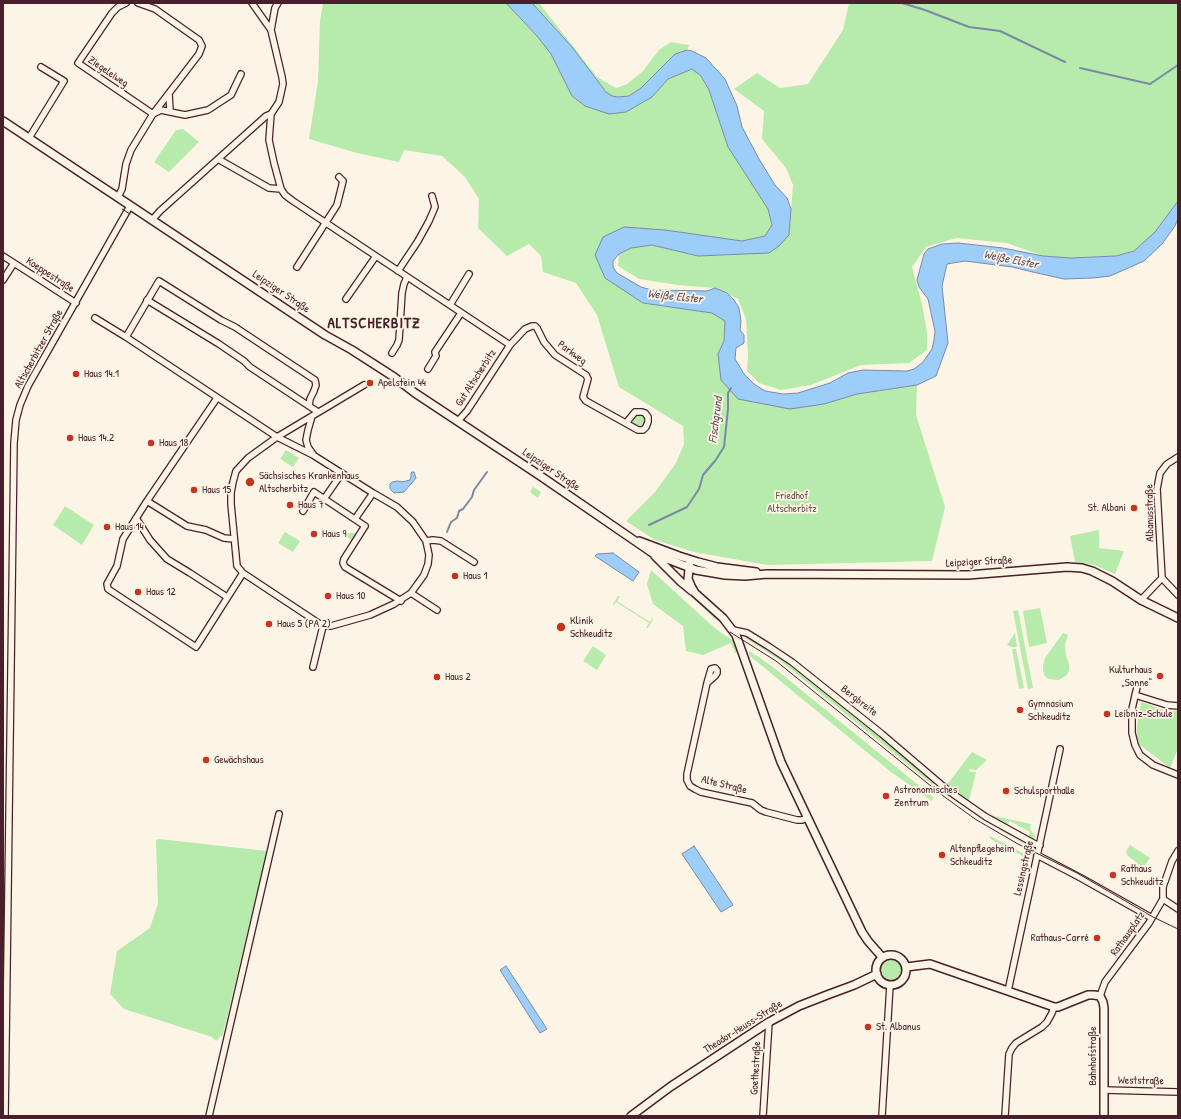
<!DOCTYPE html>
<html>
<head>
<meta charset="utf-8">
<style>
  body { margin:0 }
  #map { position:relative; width:1181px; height:1119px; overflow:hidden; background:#fcf5e5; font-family:"Patrick Hand",sans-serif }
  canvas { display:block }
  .frame { position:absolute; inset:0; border:4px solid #4a1f2b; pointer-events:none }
</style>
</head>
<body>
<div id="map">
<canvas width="1181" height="1119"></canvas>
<div class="frame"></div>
</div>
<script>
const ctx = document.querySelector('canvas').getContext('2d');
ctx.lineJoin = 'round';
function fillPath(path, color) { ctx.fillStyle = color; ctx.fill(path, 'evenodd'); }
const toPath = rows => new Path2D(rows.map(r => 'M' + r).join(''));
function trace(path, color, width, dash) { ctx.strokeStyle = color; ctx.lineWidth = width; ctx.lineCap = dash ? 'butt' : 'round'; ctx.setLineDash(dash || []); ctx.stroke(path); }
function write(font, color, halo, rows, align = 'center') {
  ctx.font = font + ' "Patrick Hand",sans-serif'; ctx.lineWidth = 3.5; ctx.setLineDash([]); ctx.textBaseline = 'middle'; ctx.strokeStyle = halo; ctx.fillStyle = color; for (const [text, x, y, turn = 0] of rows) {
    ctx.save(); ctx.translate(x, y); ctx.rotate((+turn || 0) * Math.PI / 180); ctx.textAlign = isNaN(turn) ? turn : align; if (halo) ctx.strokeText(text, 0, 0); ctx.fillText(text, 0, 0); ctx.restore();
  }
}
fillPath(toPath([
  [323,3,506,3,537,36,551,54,572,96,585,106,652,97,668,79,692,69,701,76,709,90,728,147,768,209,772,225,765,236,742,241,665,230,595,255,643,303,712,313,725,321,724,341,718,354,738,399,824,404,857,394,917,385,916,415,945,507,932,561,767,565,694,552,655,540,626,521,655,492,676,463,684,444,683,426,619,387,597,315,576,283,543,272,541,256,529,244,507,256,478,228,479,199,465,177,442,156,404,150,399,162,357,153,309,139,318,81,320,21],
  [532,3,539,3,597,77,616,88,627,84,643,71,659,50,671,42,689,45,687,50,681,51,641,88,629,96,618,97,612,96,606,92,572,47],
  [849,3,1178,3,1178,201,1155,232,1134,251,1116,256,1071,258,1043,256,1007,243,956,238,926,247,912,267,922,304,927,333,927,350,909,363,861,365,811,385,781,390,759,383,747,371,748,356,746,319,738,299,715,288,678,285,639,279,618,266,619,254,631,248,652,245,698,256,732,255,789,235,793,185,786,168,762,139,764,111,734,89,757,73,780,88,808,84,843,30],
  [183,129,199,142,169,172,154,162,176,130],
  [640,414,644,415,646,418,646,423,642,426,635,425,632,423,636,416],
  [286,450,299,458,293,467,280,459],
  [533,487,541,492,538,498,530,492],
  [65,506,94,525,82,545,53,525],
  [1099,530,1099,548,1124,551,1115,574,1094,565,1075,562,1070,536],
  [285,532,300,541,293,552,278,543],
  [340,533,358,533,353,541],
  [638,547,649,554,659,563,678,583,694,598,713,613,725,626,713,617,656,563],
  [651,570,708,622,720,632,734,641,738,652,735,653,731,643,703,655,686,651,683,626,653,604,647,584],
  [618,596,620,596,617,601,650,622,653,618,653,620,648,628,646,628,649,623,616,602,613,606,613,604],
  [1040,608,1047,643,1029,647,1023,611],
  [1018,610,1033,688,1028,689,1013,611],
  [1015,633,1017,647,1011,647,1007,645],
  [1063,633,1068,635,1065,644,1066,655,1069,664,1069,670,1067,675,1059,680,1048,679,1045,676,1043,671,1043,666,1045,658],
  [746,635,784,659,803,673,919,769,940,788,939,790,778,659,744,637],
  [593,646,606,655,597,670,583,661],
  [1012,649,1016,649,1024,688,1019,689],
  [748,650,773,667,933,797,932,801,891,772,750,656],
  [1141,702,1167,711,1178,711,1178,751,1177,751,1170,768,1136,742,1137,726],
  [972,752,987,760,976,770,970,769,969,772,976,772,969,801,946,786],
  [990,815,1031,824,1030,829,1035,836,1034,840,1028,837,1030,832,1010,821,1007,825],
  [998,829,1004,830,1012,834,1011,836,1026,844,1027,843,1032,845,1031,848],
  [990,836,1028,856,1027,858,992,840,989,837],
  [159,839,267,851,223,1034,216,1041,212,1037,124,1009,110,994,117,951,150,928,158,903,156,840],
  [1130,845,1150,858,1143,868,1127,855,1126,851],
  '881 970a10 10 0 1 1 20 0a10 10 0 1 1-20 0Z'
]), '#b6ebac');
const water = toPath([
  [506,3,532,3,572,47,606,92,612,96,618,97,629,96,641,88,675,54,687,50,692,51,706,58,725,79,737,106,742,127,759,159,775,185,787,198,791,209,789,235,779,246,769,253,698,256,652,245,631,248,619,254,613,261,613,267,617,273,641,287,652,290,707,291,715,288,727,293,734,300,739,308,741,321,740,330,744,335,744,343,736,348,735,359,744,374,754,384,765,391,783,394,798,393,830,383,848,373,863,370,907,371,914,369,923,362,932,349,934,340,935,331,928,299,919,287,917,280,924,254,928,249,942,244,958,243,1003,248,1043,256,1071,258,1116,256,1134,251,1155,232,1178,201,1178,218,1175,226,1162,244,1144,261,1110,276,1093,278,1064,279,1037,273,1012,267,965,261,947,264,942,286,948,343,936,376,917,385,857,394,824,404,790,409,738,399,721,380,718,354,724,341,725,321,712,313,643,303,605,278,595,255,603,237,624,227,665,230,742,241,765,236,772,225,768,209,728,147,709,90,701,76,692,69,668,79,652,97,626,112,609,114,585,106,572,96,551,54,537,36,506,3],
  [412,472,414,472,416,478,404,492,394,493,390,489,390,484,392,482,398,481,402,482,410,480,411,477,411,473,412,472],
  [613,553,639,572,633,581,595,556,597,554,613,553],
  [694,846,733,905,721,912,682,854,694,846],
  [506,966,547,1029,540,1033,500,970,506,966]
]);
fillPath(water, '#9dcefa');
trace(water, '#7c88a7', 1);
trace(toPath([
  [902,3,925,10,969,27,1000,31,1065,62],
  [1080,68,1150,84,1178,65],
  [649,525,687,507,699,489,703,475,715,461,724,447,728,409,728,393,731,388],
  [447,532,451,522,457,518,459,511,463,509,472,497,474,490,487,472]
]), '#7c88a7', 2);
const minor = toPath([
  [126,3,118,7,112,13,78,63,153,114,199,54,202,46,199,40,155,9,138,3],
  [271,30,275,8,278,3],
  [169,94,170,111],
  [29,138,64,81,41,67],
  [218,159,269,188,281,189,274,163,269,140,271,114],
  [281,189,285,195,293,201,510,345],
  [118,197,122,189,126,164,131,150,153,114,161,110,185,115,208,110,231,95,241,74],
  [152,220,160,211,266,116,271,114,279,102,283,84,282,77,271,30,252,3],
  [3,256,76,303],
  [297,267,337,205,343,181,339,177],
  [398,271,418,241,429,221,435,207,432,196],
  [3,280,14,263],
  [346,299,376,256],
  [147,300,219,344,244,361,250,367,318,412],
  [450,305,469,274],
  [95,318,126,337,277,437,313,455,373,493,397,507,413,522,426,541,429,555,428,564,424,575,411,593,394,604,370,615,331,626,323,626,243,573,237,566,231,504,231,493,233,482,236,471,248,458,277,437,364,385],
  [126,337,159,281,221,320,235,327,315,380,316,385,314,391,310,399,309,406],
  [392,353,397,345,399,340,402,293,404,284,407,277],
  [428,369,436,356,435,352,461,313],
  [217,398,147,501,123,539,117,566,107,584,108,589,196,647,243,573],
  [312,416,308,430,306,440,308,447,313,454],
  [458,421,467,411,510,345,525,329,532,326,535,326,537,328,544,342,555,355,586,375,588,379,583,397,586,401,638,430,643,430,646,427,648,422,648,417,645,413,642,412,635,412,626,423],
  [1178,457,1167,464,1160,473,1157,489,1162,578,1178,595],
  [324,499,342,473],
  [147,501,187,526,206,530,224,538,234,539],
  [303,511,314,492,365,526,344,559,343,563,345,567,401,601],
  [136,518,150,540,167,559,190,573,227,597],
  [355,519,373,493],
  [426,541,433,540,441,541,474,562],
  [411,593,437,610],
  [1141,600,1162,578],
  [733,630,747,633,768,646,792,662,882,734,950,792,986,817,1035,844,1040,845],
  [313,667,323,626],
  [707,683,711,669,715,668,717,670,717,673,715,676,707,683,687,774,687,780,690,786,695,789,701,792,752,803,761,810,766,812,797,820,802,820,807,818],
  [1137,687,1132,709,1132,733,1135,745,1140,755,1153,765,1178,775],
  [1135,695,1167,705,1178,706],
  [1037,855,1081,878,1152,918],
  [1163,899,1178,909],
  [1008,991,1060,749],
  [1100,996,1105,982,1149,923,1163,899,1163,887,1172,861,1178,851],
  [1104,1090,1178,1092],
  [5,1116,14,443,16,420,20,405,28,386,130,206],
  [209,1116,279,814],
  [763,1116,769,1022],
  [882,1116,890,985],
  [1005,1116,1009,1054,1012,1048,1016,1043,1042,1027,1047,1022,1052,1013,1054,1007]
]);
const tertiary = toPath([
  [3,121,325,335,352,350,394,377,415,393,539,475,654,554,696,570,725,575,745,576,767,574,968,575,1067,567,1082,568,1092,571,1112,581,1141,600,1178,618],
  [639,541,679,556,698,562,717,567,756,572],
  [655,556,681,582,692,591],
  [690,560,688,579,691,586,695,593,723,618,736,635,781,762,862,932,868,941,882,957],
  '876 970a15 15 0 1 1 30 0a15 15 0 1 1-30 0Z',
  [906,967,930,964,1054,1007,1058,1007,1088,995,1094,995,1100,996,1103,1002,1104,1008,1104,1116],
  [631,1116,670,1087,769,1022,799,1006,827,995,854,985,877,974]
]);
trace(minor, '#4a1f2b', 8);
trace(tertiary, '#4a1f2b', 10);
trace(minor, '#fcf5e5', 5.5);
trace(tertiary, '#fcf5e5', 7);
trace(toPath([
  [122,209,130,214],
  [730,632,776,661,942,795,975,819,1018,844,1077,873,1153,917,1178,929]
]), '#4a1f2b', 1);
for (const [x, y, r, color] of [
  [76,374,4,"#c8321e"],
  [370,383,4,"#c8321e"],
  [70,438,4,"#c8321e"],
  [151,443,4,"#c8321e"],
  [250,482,5,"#c8321e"],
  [194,490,4,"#c8321e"],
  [290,505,4,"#c8321e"],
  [1134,508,4,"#c8321e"],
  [107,527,4,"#c8321e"],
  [314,534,4,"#c8321e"],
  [455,576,4,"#c8321e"],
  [138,592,4,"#c8321e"],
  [328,596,4,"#c8321e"],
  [269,624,4,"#c8321e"],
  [561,627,5,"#c8321e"],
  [1160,676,4,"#c8321e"],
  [437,677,4,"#c8321e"],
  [1020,710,4,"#c8321e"],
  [1107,714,4,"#c8321e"],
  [206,760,4,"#c8321e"],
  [1006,791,4,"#c8321e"],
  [886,796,4,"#c8321e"],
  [942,855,4,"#c8321e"],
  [1113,875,4,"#c8321e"],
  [1097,938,4,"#c8321e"],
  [868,1027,4,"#c8321e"]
]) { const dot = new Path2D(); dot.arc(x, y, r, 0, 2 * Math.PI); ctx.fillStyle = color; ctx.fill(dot); trace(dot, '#fcf5e5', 1.5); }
write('11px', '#4a1f2b', '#fcf5e5', [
  ["Ziegeleiweg",108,72,34],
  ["Koeppestraße",50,275,33],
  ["Leipziger Straße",281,292,34],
  ["Altscherbitzer Straße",39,349,-61],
  ["Parkweg",572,353,36],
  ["Gut Altscherbitz",476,378,-57],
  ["Leipziger Straße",551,470,34],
  ["Albanusstraße",1150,513,-91],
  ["Leipziger Straße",979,562,-3],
  ["Bergbreite",859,701,38],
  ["Alte Straße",724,785,14],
  ["Lessingstraße",1024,868,-77],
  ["Rathausplatz",1128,934,-55],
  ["Theodor-Heuss-Straße",743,1027,-32],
  ["Bahnhofstraße",1093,1056,-90],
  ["Goethestraße",756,1068,-87],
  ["Weststraße",1141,1081,1]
]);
write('11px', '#4a1f2b', '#fcf5e5', [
  ["Haus 14.1",84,374],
  ["Apelstein 44",378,383],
  ["Haus 14.2",78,438],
  ["Haus 18",159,443],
  ["Sächsisches Krankenhaus",259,476],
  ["Altscherbitz",259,489],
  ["Haus 15",202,490],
  ["Haus 7",298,505],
  ["St. Albani",1126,508,"right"],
  ["Haus 14",115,527],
  ["Haus 9",322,534],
  ["Haus 1",463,576],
  ["Haus 12",146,592],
  ["Haus 10",336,596],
  ["Klinik",570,621],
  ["Schkeuditz",570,634],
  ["Haus 5 (PA 2)",277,624],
  ["Kulturhaus",1152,670,"right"],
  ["„Sonne“",1152,683,"right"],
  ["Haus 2",445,677],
  ["Gymnasium",1028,704],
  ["Schkeuditz",1028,717],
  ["Leibniz-Schule",1115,714],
  ["Gewächshaus",214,760],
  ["Astronomisches",894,790],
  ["Zentrum",894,803],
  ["Schulsporthalle",1014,791],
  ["Altenpflegeheim",950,849],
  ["Schkeuditz",950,862],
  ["Rathaus",1121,869],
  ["Schkeuditz",1121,882],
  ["Rathaus-Carré",1089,938,"right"],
  ["St. Albanus",876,1027]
], 'left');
write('11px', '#65524b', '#fcf5e5', [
  ["Friedhof",792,496],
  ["Altscherbitz",792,509]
]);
write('italic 12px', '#5f4b5f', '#fcf5e5', [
  ["Weiße Elster",1011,260,11],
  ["Weiße Elster",675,297,6],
  ["Fischgrund",716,420,-83]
]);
ctx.letterSpacing = '1px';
write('bold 15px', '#4a1f2b', '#fcf5e5', [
  ["ALTSCHERBITZ",374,324]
]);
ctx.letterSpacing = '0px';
</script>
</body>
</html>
